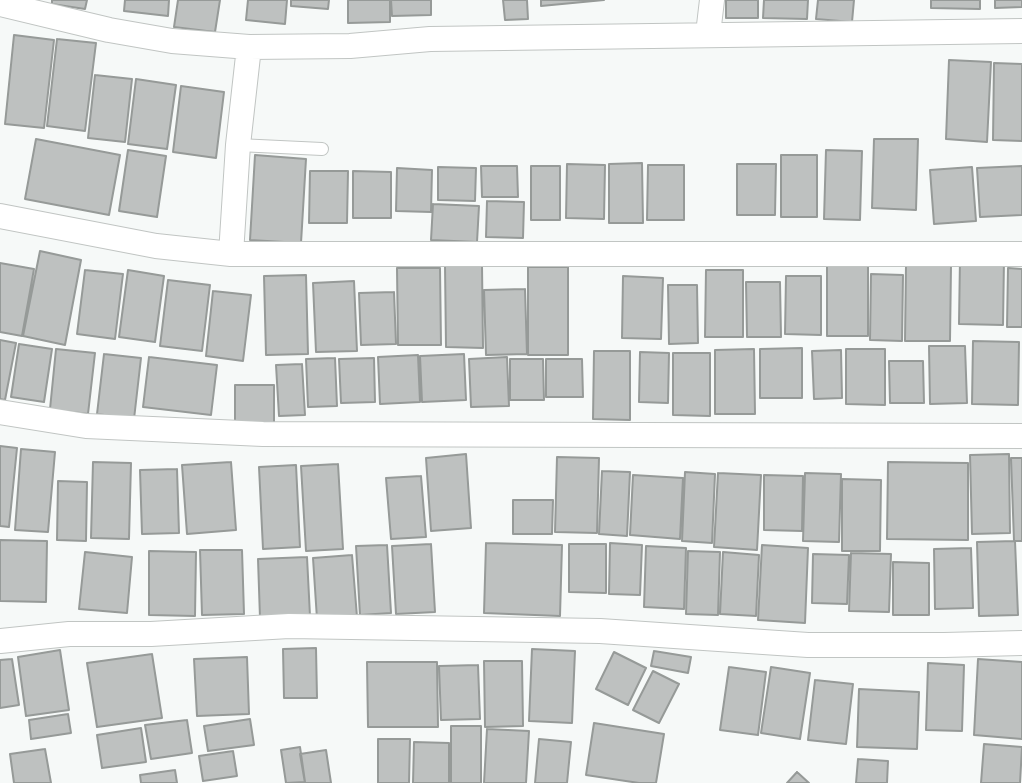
<!DOCTYPE html>
<html>
<head>
<meta charset="utf-8">
<style>
  body { margin:0 }
  canvas { display:block; background:#f6f9f8 }
</style>
</head>
<body>
<canvas width="1022" height="783"></canvas>
<script>
const ctx = document.querySelector('canvas').getContext('2d');
ctx.lineJoin = 'round';
function fillPath(path, color) { ctx.fillStyle = color; ctx.fill(path, 'evenodd'); }
const toPath = rows => new Path2D(rows.map(r => 'M' + r).join(''));
function trace(path, color, width, dash) { ctx.strokeStyle = color; ctx.lineWidth = width; ctx.lineCap = dash ? 'butt' : 'round'; ctx.setLineDash(dash || []); ctx.stroke(path); }
const building = toPath([
  [52,0,87,0,85,9,52,4,52,0],
  [125,0,169,0,168,16,124,11,125,0],
  [178,0,220,0,215,32,174,27,178,0],
  [248,0,287,0,285,24,246,20,248,0],
  [291,0,329,0,328,9,291,6,291,0],
  [348,0,390,0,390,22,348,23,348,0],
  [391,0,431,0,431,15,392,16,391,0],
  [503,0,527,0,528,19,505,20,503,0],
  [541,0,604,0,541,6,541,0],
  [726,0,758,0,758,18,726,18,726,0],
  [764,0,808,0,807,19,763,18,764,0],
  [818,0,854,0,852,22,816,19,818,0],
  [931,0,980,0,980,9,931,8,931,0],
  [995,0,1022,0,1022,7,995,8,995,0],
  [14,35,54,40,44,128,5,124,14,35],
  [57,39,96,43,85,131,47,126,57,39],
  [949,60,991,62,987,142,946,139,949,60],
  [994,63,1022,64,1022,141,993,140,994,63],
  [95,75,132,79,125,142,88,138,95,75],
  [136,79,176,85,167,149,128,144,136,79],
  [181,86,224,92,216,158,173,152,181,86],
  [36,139,120,155,109,215,25,199,36,139],
  [874,139,918,139,916,210,872,208,874,139],
  [128,150,166,156,157,217,119,211,128,150],
  [826,150,862,151,860,220,824,219,826,150],
  [255,155,306,159,301,243,250,240,255,155],
  [781,155,817,155,817,217,781,217,781,155],
  [642,163,643,223,609,223,609,164,642,163],
  [567,164,605,165,604,219,566,218,567,164],
  [737,164,776,164,775,215,737,215,737,164],
  [648,165,684,165,684,220,647,220,648,165],
  [481,166,517,166,518,197,482,197,481,166],
  [531,166,560,166,560,220,531,220,531,166],
  [1022,166,1022,215,980,217,977,168,1022,166],
  [438,167,476,168,475,201,438,200,438,167],
  [972,167,976,221,934,224,930,170,972,167],
  [397,168,432,170,431,212,396,211,397,168],
  [310,171,348,171,347,223,309,223,310,171],
  [353,171,391,172,391,218,353,218,353,171],
  [487,201,524,202,523,238,486,237,487,201],
  [433,204,479,206,477,242,431,240,433,204],
  [40,251,81,260,65,345,23,336,40,251],
  [960,258,1004,259,1003,325,959,324,960,258],
  [0,263,34,269,22,336,0,332,0,263],
  [445,265,482,265,483,348,446,347,445,265],
  [827,265,868,265,868,336,827,336,827,265],
  [906,265,951,265,950,341,905,341,906,265],
  [528,267,568,267,568,355,528,355,528,267],
  [397,268,440,268,441,345,398,345,397,268],
  [1008,268,1022,269,1022,327,1007,327,1008,268],
  [85,270,123,274,115,339,77,334,85,270],
  [128,270,164,276,155,342,119,337,128,270],
  [706,270,743,270,743,337,705,337,706,270],
  [871,274,903,275,902,341,870,340,871,274],
  [306,275,308,354,266,355,264,276,306,275],
  [623,276,663,278,661,339,622,338,623,276],
  [786,276,821,276,821,335,785,334,786,276],
  [168,280,210,285,202,351,160,346,168,280],
  [354,281,357,351,316,352,313,283,354,281],
  [746,282,780,282,781,337,747,337,746,282],
  [668,285,697,285,698,343,669,344,668,285],
  [525,289,527,354,486,355,484,290,525,289],
  [213,291,251,295,243,361,206,356,213,291],
  [394,292,396,344,361,345,359,293,394,292],
  [0,340,16,343,5,400,0,399,0,340],
  [973,341,1019,342,1018,405,972,404,973,341],
  [19,344,52,349,44,402,11,397,19,344],
  [929,346,965,346,967,403,930,404,929,346],
  [802,348,802,398,760,398,760,349,802,348],
  [56,349,95,353,88,414,50,409,56,349],
  [754,349,755,414,715,414,715,350,754,349],
  [846,349,885,349,885,405,846,404,846,349],
  [841,350,842,398,814,399,812,351,841,350],
  [594,351,630,351,630,420,593,419,594,351],
  [640,352,669,353,668,403,639,402,640,352],
  [673,353,710,353,710,416,673,415,673,353],
  [104,354,141,358,134,419,97,414,104,354],
  [464,354,466,400,422,402,420,356,464,354],
  [418,355,420,402,380,404,378,357,418,355],
  [149,357,217,365,211,415,143,407,149,357],
  [507,357,509,406,471,407,469,359,507,357],
  [335,358,337,406,308,407,306,359,335,358],
  [374,358,375,402,341,403,339,359,374,358],
  [510,359,543,359,544,400,510,400,510,359],
  [546,359,582,359,583,397,546,397,546,359],
  [889,361,923,361,924,403,890,403,889,361],
  [302,364,305,415,279,416,276,365,302,364],
  [235,385,274,385,274,425,235,426,235,385],
  [0,446,17,448,9,527,0,526,0,446],
  [21,449,55,452,48,532,15,530,21,449],
  [466,454,471,528,431,531,426,458,466,454],
  [1009,454,1010,533,972,534,970,455,1009,454],
  [557,457,599,458,597,533,555,532,557,457],
  [1011,458,1022,458,1022,541,1014,541,1011,458],
  [93,462,131,463,129,539,91,538,93,462],
  [231,462,236,530,187,534,182,465,231,462],
  [888,462,968,463,968,540,887,539,888,462],
  [338,464,343,549,306,551,301,466,338,464],
  [296,465,300,547,263,549,259,467,296,465],
  [177,469,179,533,142,534,140,470,177,469],
  [602,471,630,472,627,536,599,534,602,471],
  [685,472,715,474,712,543,682,541,685,472],
  [718,473,761,475,757,550,714,547,718,473],
  [805,473,841,474,839,542,803,541,805,473],
  [633,475,683,478,680,539,630,535,633,475],
  [764,475,803,476,802,531,764,530,764,475],
  [421,476,426,537,391,539,386,478,421,476],
  [842,479,881,480,880,551,842,551,842,479],
  [58,481,87,482,86,541,57,540,58,481],
  [513,500,553,500,552,534,513,534,513,500],
  [0,540,47,541,46,602,0,601,0,540],
  [1015,541,1018,615,979,616,977,542,1015,541],
  [486,543,562,545,560,616,484,613,486,543],
  [610,543,642,545,640,595,609,594,610,543],
  [431,544,435,612,396,614,392,546,431,544],
  [569,544,606,544,606,593,569,592,569,544],
  [387,545,391,613,360,615,356,546,387,545],
  [762,545,808,548,805,623,758,620,762,545],
  [646,546,686,548,684,609,644,607,646,546],
  [971,548,973,608,935,609,934,549,971,548],
  [200,550,242,550,244,614,202,615,200,550],
  [149,551,196,552,195,616,149,615,149,551],
  [688,551,720,552,718,615,686,614,688,551],
  [85,552,132,557,127,613,79,609,85,552],
  [723,552,759,555,756,616,720,614,723,552],
  [851,553,891,554,889,612,849,611,851,553],
  [813,554,849,555,847,604,812,603,813,554],
  [352,555,357,617,317,619,313,558,352,555],
  [307,557,310,616,260,618,258,559,307,557],
  [893,562,929,563,929,615,893,615,893,562],
  [316,648,317,698,284,698,283,649,316,648],
  [532,649,575,651,572,723,529,721,532,649],
  [60,650,69,710,26,716,18,657,60,650],
  [654,651,691,657,688,673,651,666,654,651],
  [614,652,646,668,628,705,596,689,614,652],
  [152,654,162,718,97,727,87,663,152,654],
  [247,657,249,714,197,716,194,659,247,657],
  [12,659,19,705,0,708,0,660,12,659],
  [978,659,1022,662,1022,739,974,735,978,659],
  [484,661,522,661,523,726,485,727,484,661],
  [367,662,437,662,438,727,368,727,367,662],
  [928,663,964,665,962,731,926,730,928,663],
  [478,665,480,719,441,720,439,666,478,665],
  [729,667,766,672,758,735,720,730,729,667],
  [771,667,810,673,800,739,761,733,771,667],
  [653,671,679,684,659,723,633,710,653,671],
  [815,680,853,684,846,744,808,740,815,680],
  [859,689,919,692,917,749,857,747,859,689],
  [68,714,71,733,31,739,29,720,68,714],
  [250,719,254,745,208,751,204,726,250,719],
  [187,720,192,753,151,759,145,725,187,720],
  [594,723,664,734,656,783,639,783,586,775,594,723],
  [451,726,481,726,481,783,451,783,451,726],
  [141,728,146,762,102,768,97,735,141,728],
  [487,729,529,731,526,783,484,783,487,729],
  [378,739,410,739,409,783,378,783,378,739],
  [539,739,571,742,567,783,535,783,539,739],
  [414,742,449,743,449,783,413,783,414,742],
  [984,744,1022,747,1020,783,981,783,984,744],
  [300,747,305,782,286,783,281,750,300,747],
  [45,749,51,783,14,783,10,754,45,749],
  [326,750,331,783,305,783,300,754,326,750],
  [233,751,237,776,203,781,199,756,233,751],
  [858,759,888,761,887,783,856,783,858,759],
  [175,770,177,783,141,783,140,775,175,770],
  [797,772,809,783,787,783,797,772]
]);
fillPath(building, '#bec1c0');
trace(building, '#969a98', 2);
const service = toPath([
  [238,145,322,149]
]);
const minor = toPath([
  [0,4,109,30,172,41,249,47,350,46,430,39,1022,31],
  [708,34,712,0],
  [0,216,156,246,231,254,1022,254],
  [231,254,238,145,249,47],
  [0,412,86,426,263,434,1022,436],
  [0,641,69,634,151,634,289,626,600,631,808,645,944,645,1022,643]
]);
trace(service, '#c1c5c3', 14);
trace(minor, '#c1c5c3', 26);
trace(service, '#fff', 12);
trace(minor, '#fff', 24);
</script>
</body>
</html>
